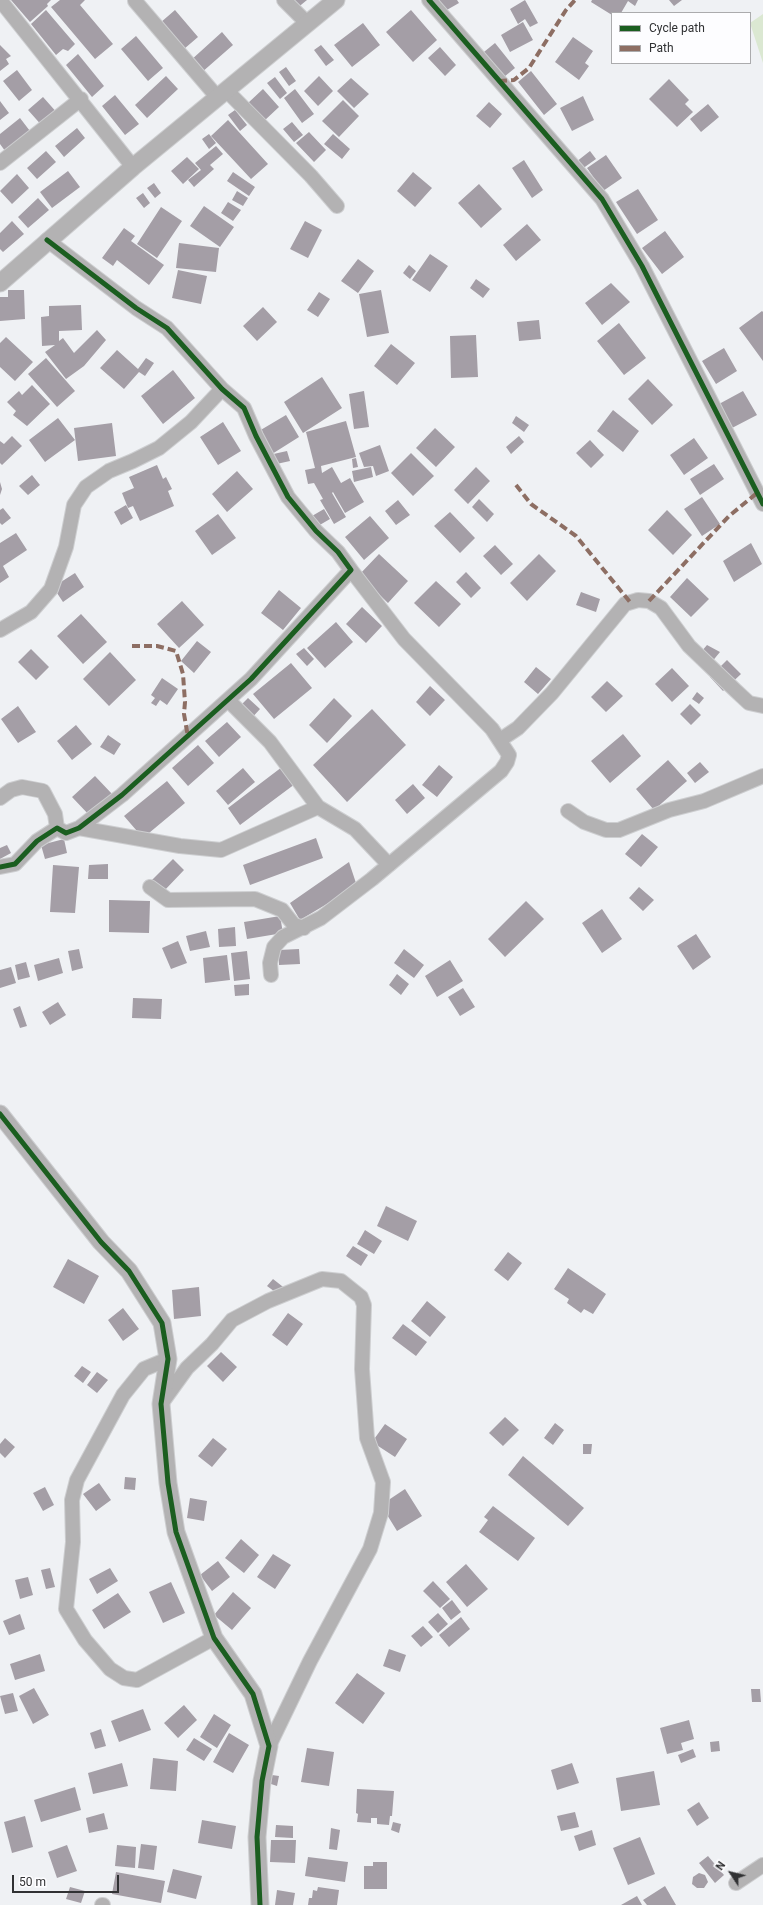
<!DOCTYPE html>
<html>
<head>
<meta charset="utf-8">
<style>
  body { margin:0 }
  #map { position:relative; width:763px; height:1905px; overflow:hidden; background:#eff1f4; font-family:Roboto,sans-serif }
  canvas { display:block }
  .legend { position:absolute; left:611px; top:12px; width:140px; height:52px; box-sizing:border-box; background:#fdfdff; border:1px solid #ababad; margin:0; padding:5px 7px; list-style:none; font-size:12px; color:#303133 }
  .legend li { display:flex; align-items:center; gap:8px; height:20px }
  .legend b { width:20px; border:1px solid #ababad }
  .north { position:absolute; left:711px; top:1853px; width:40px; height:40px; -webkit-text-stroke:3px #fdfdff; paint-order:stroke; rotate:305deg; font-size:11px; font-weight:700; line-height:16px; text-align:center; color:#303133 }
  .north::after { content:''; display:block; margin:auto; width:14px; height:18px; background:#303133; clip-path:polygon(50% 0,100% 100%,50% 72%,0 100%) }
  .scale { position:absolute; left:12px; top:1875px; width:107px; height:18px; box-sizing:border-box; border:2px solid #303133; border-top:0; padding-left:5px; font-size:12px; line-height:14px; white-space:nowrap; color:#303133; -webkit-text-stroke:3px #fdfdff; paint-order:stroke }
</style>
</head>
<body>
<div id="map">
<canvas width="763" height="1905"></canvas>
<ul class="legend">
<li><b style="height:5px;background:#1b5e20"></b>Cycle path</li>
<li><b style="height:5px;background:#8d6e63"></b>Path</li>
</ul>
<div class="north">N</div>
<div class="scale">50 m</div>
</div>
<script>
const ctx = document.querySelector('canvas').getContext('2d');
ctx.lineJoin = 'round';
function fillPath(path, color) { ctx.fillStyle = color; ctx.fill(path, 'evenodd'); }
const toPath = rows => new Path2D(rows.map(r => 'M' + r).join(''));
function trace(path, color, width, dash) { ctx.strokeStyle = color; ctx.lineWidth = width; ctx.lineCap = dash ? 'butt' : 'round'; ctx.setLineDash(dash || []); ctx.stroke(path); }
fillPath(toPath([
  [763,14,763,63,750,23]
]), '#dbe8d2');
fillPath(toPath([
  [11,0,51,0,47,4,48,6,30,22],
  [60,0,85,0,80,5,113,44,95,59,51,7],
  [288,0,307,0,296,9],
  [438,0,457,0,459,3,445,11],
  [525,0,538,23,530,27,525,19,518,24,510,9],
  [592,0,638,0,635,6,628,1,621,13,612,13,612,15,591,2],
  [669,0,682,0,674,6],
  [46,10,75,44,68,51,63,49,56,55,31,24],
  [175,10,198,37,184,49,160,23],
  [411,10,437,40,413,62,386,32],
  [523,22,533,40,510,52,501,35],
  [363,23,380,45,352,67,334,45],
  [222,32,233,45,201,73,190,61],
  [136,36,163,68,148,81,121,49],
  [573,37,593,51,585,63,589,66,579,80,555,62],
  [495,43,515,68,499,81,479,56],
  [0,45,11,56,6,59,9,64,0,71],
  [321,45,334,60,326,66,314,50],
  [440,47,456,65,445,76,428,58],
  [78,54,104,86,92,97,66,65],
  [286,67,296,81,289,86,279,72],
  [17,70,32,90,19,101,3,81],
  [531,71,557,104,544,115,518,82],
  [166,76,178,89,147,118,135,105],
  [319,76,333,91,318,106,304,91],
  [275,77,287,93,280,99,267,83],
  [351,78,369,94,354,108,337,91],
  [669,79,689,100,685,104,693,112,677,127,649,99],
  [263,89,279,107,264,121,248,103],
  [295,89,314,114,302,123,284,98],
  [115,95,139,124,125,135,102,106],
  [583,96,594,120,572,131,560,108],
  [43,97,59,115,44,128,28,110],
  [343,100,359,116,339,137,322,121],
  [0,101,9,113,0,120],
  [489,102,502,114,490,128,476,116],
  [708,104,719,117,701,132,690,119],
  [235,110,247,125,240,131,228,115],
  [20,118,33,135,8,155,0,144,0,134],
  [228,120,268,164,251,179,211,136],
  [292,122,303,135,294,142,283,129],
  [77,128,85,138,64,157,55,146],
  [309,132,326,150,314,162,296,143],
  [209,134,216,143,209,149,202,139],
  [333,134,350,149,342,159,324,144],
  [216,146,223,154,210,165,214,169,194,187,188,180,201,170,195,163],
  [46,151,56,162,37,179,27,168],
  [590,151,596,159,582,169,576,162],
  [606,155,622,178,603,191,587,168],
  [187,157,199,169,183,184,171,171],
  [524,160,543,190,532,198,512,168],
  [68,171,80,187,52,208,40,192],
  [233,172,255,187,249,196,227,181],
  [413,172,432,188,415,207,397,191],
  [17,174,29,188,12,204,0,191],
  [154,183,161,193,155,198,147,188],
  [479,184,502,209,481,228,458,203],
  [638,189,658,220,637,234,616,202],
  [237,191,248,198,243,206,232,200],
  [143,193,150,203,144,208,136,198],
  [38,198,49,210,28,228,18,217],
  [228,202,241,210,233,221,221,213],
  [204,206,234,227,220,247,190,226],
  [161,207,182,221,157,258,137,244],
  [12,221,24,234,3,252,0,249,0,233],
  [305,221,322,230,308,258,290,249],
  [527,224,541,240,516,261,503,245],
  [124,228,135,236,131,241,164,265,149,285,117,260,113,266,102,258],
  [665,231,684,257,662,274,642,248],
  [179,243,219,248,216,272,176,268],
  [430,254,448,266,430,292,412,280],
  [358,259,374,271,358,293,341,281],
  [409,265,416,271,410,279,403,273],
  [178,270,207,276,201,304,172,298],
  [476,279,490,289,483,298,470,288],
  [611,283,630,302,602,325,585,303],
  [8,290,24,290,25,319,0,321,0,297,8,297],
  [381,290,389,333,367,337,359,294],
  [319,292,330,299,318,317,307,310],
  [81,305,82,330,59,331,59,341,63,338,74,353,97,330,106,340,84,366,66,379,45,352,55,345,42,346,41,317,49,316,49,306],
  [263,307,277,322,257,341,243,326],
  [762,311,763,312,763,361,739,328],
  [539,320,541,339,519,341,517,322],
  [619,323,646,358,624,375,597,341],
  [476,335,478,377,451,378,450,336],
  [6,337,33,362,15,381,0,367,0,343],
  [391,344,415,363,397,385,374,366],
  [724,348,737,371,716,384,702,361],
  [117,350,138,369,146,358,154,363,145,376,139,372,124,389,100,368],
  [46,358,75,391,57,407,28,374],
  [173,370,195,398,163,424,141,396],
  [322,377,342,408,303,433,284,402],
  [648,379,673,405,652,425,628,399],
  [32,385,50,404,27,426,13,415,16,411,7,402,19,391,22,395],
  [364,391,369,427,354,429,349,394],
  [743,391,757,415,732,428,719,404],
  [613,410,639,431,623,452,597,431],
  [286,415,299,437,272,454,259,431],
  [516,416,529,425,524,432,512,423],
  [58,418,75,440,45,462,29,440],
  [346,421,356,457,321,466,322,473,332,467,341,483,350,478,364,502,345,513,333,492,332,493,346,517,334,524,320,500,323,499,314,483,308,484,305,470,315,468,306,432],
  [223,422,241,451,218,465,200,437],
  [112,423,116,456,78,461,74,428],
  [435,428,455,447,436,467,416,448],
  [12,436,22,446,2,465,0,463,0,441,4,444],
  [519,436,524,442,511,454,506,447],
  [694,438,708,458,684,475,670,455],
  [590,440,604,455,591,468,576,453],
  [380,445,389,471,376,476,373,466,364,467,359,453],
  [287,451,290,461,272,465,269,455],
  [411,453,434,476,413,496,391,473],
  [356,458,358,467,353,468,352,459],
  [714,464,724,479,700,495,690,479],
  [157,465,163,479,166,477,172,489,168,491,174,506,140,521,133,506,128,508,122,493,134,488,129,477],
  [371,467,373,477,354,482,352,471],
  [476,467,490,481,468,504,454,490],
  [237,471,253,489,227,512,212,494],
  [32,475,40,485,28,495,19,486],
  [0,482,2,489,0,495],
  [702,497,720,524,702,536,684,509],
  [479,499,494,514,487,522,472,507],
  [398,500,410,515,396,525,385,511],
  [126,505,133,518,121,525,114,512],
  [3,508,11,518,2,525,0,523,0,510],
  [324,509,330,519,318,526,312,516],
  [667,510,692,535,673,555,648,530],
  [450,512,475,538,460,553,434,526],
  [218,514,236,538,212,555,195,531],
  [370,516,389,538,364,560,345,537],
  [16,533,27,550,3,566,9,577,0,583,0,543],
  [751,543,762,564,734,582,723,561],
  [495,545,513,564,501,575,483,556],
  [379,554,408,581,388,603,359,575],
  [539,554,556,571,527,601,510,583],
  [466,572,481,588,471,598,456,582],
  [75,573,84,587,63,602,53,587],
  [687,578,709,599,691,617,670,597],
  [436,581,461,604,439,627,414,603],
  [279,590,301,608,283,630,261,613],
  [581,592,600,599,596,612,576,605],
  [182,601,204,625,179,648,157,624],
  [362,607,382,626,366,643,346,624],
  [81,614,107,642,83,664,57,636],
  [336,622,353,642,325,668,307,648],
  [197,641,211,652,194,673,181,661],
  [707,645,720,652,706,669,695,659],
  [304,648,314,659,307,666,296,654],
  [31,649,49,667,36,680,18,662],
  [110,652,136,680,109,706,83,679],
  [727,660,741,674,723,691,710,677],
  [291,663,312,688,274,719,253,694],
  [536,667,551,679,538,694,524,682],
  [672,668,689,686,672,702,655,684],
  [162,678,178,689,167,705,160,700,156,706,151,703,155,698,151,695],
  [607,681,623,696,606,712,591,697],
  [430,686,445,700,430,716,416,702],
  [697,692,704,698,699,704,692,699],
  [248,698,260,709,249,721,236,710],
  [334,698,352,716,327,743,309,725],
  [690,704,701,715,691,725,680,714],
  [18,706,36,732,18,743,1,719],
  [372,709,406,745,347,802,313,765],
  [227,722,241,737,219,757,205,741],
  [76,725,92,744,72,760,57,741],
  [623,734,641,756,610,783,591,761],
  [108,735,121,744,114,755,100,747],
  [198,745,214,763,188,786,172,768],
  [668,760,687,781,654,810,636,789],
  [700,762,709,772,695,783,687,773],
  [439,765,453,777,437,797,422,785],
  [282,767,295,784,240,825,228,808],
  [243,768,255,782,228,805,216,791],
  [95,776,113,795,90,816,72,797],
  [167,781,185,803,143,838,124,816],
  [413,784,425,798,407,814,395,800],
  [642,834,658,847,641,867,625,854],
  [316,838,323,858,250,885,243,865],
  [64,839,67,853,45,859,41,845],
  [7,845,11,853,0,859,0,848],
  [173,859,184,870,164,891,152,880],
  [349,862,357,886,300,920,290,903],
  [108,864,108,879,88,879,89,865],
  [53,865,79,867,75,913,50,912],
  [639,887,654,900,643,911,629,898],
  [109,900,150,901,149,933,109,932],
  [526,901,544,919,505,957,488,939],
  [602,909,622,939,602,953,582,923],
  [280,916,283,933,247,939,244,922],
  [235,927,236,946,219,947,218,929],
  [206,931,210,947,190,951,186,936],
  [696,934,711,957,693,970,677,946],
  [178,941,187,963,171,969,162,948],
  [79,949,83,968,72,971,68,951],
  [299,949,300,964,279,965,279,950],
  [404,949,424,965,414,978,394,963],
  [247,951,250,979,234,981,231,953],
  [227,955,230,980,205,983,203,958],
  [59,958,63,973,38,981,34,965],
  [450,960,463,981,437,997,425,976],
  [26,962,30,977,18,980,15,965],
  [11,967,16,983,0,988,0,970],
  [397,974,409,984,401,995,389,985],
  [249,984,249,995,235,996,234,985],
  [463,988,475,1007,460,1016,448,997],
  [133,998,162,999,161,1019,132,1018],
  [58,1002,66,1015,50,1025,42,1012],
  [20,1006,27,1026,20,1028,13,1009],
  [386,1206,417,1221,408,1241,377,1226],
  [365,1230,382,1241,374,1254,357,1244],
  [353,1246,368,1255,361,1266,346,1256],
  [508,1252,522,1263,508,1281,494,1270],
  [68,1259,99,1276,84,1304,53,1287],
  [568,1268,606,1294,593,1314,584,1309,581,1313,567,1303,569,1299,554,1289],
  [273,1279,287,1290,282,1297,267,1286],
  [199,1287,201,1316,174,1319,172,1290],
  [427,1301,446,1317,430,1337,411,1321],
  [123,1308,139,1329,123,1341,108,1320],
  [288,1313,303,1324,287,1346,272,1335],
  [403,1324,427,1342,416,1356,392,1338],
  [221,1352,237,1367,223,1382,207,1366],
  [82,1366,91,1372,83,1383,74,1376],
  [97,1372,108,1380,97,1393,87,1385],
  [505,1417,519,1430,503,1446,489,1433],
  [555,1423,564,1430,553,1445,544,1438],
  [385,1424,407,1439,395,1457,372,1442],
  [5,1438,15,1447,5,1458,0,1453,0,1444],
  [213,1438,227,1449,212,1467,198,1456],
  [583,1444,592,1444,591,1454,583,1454],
  [523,1456,584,1508,568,1526,508,1475],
  [125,1477,136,1478,135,1490,124,1489],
  [99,1483,111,1500,96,1511,83,1494],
  [45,1487,54,1505,43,1511,33,1493],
  [405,1489,422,1516,397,1531,381,1505],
  [190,1498,207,1501,204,1521,187,1518],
  [493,1506,535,1538,518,1561,479,1532,488,1520,484,1517],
  [241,1539,259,1555,244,1573,225,1558],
  [273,1554,291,1565,275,1589,257,1577],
  [218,1561,230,1577,212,1591,200,1575],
  [466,1564,488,1589,467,1607,446,1582],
  [50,1568,55,1587,46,1589,41,1570],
  [110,1568,118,1581,97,1594,89,1579],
  [28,1577,33,1595,20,1599,15,1580],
  [433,1581,450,1599,440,1608,423,1591],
  [171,1582,185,1613,163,1623,149,1592],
  [233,1592,251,1608,232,1630,214,1615],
  [118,1593,131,1612,104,1629,92,1610],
  [452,1600,461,1612,451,1620,442,1608],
  [438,1613,448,1624,438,1633,428,1622],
  [20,1614,25,1629,9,1635,3,1621],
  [461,1617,470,1629,449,1647,439,1635],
  [423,1626,433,1637,421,1647,411,1636],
  [389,1649,406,1655,400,1672,383,1666],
  [40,1654,45,1671,15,1680,10,1664],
  [357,1673,385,1693,363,1724,335,1703],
  [34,1688,49,1715,33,1724,19,1696],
  [751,1689,760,1689,761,1702,752,1702],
  [13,1693,18,1711,5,1714,0,1696],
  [184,1705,197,1720,178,1738,164,1723],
  [143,1709,151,1730,119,1742,111,1721],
  [214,1714,231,1725,217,1748,200,1737],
  [689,1720,694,1739,681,1743,683,1750,667,1754,660,1728],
  [101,1729,106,1746,95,1749,90,1733],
  [229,1733,249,1745,233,1773,213,1762],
  [194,1738,212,1749,204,1761,186,1750],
  [719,1741,720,1751,711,1752,710,1742],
  [307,1748,334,1752,329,1786,301,1782],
  [693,1749,696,1757,681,1763,678,1755],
  [153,1758,178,1761,176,1791,150,1789],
  [122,1763,128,1786,93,1794,88,1773],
  [572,1763,579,1783,557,1790,551,1770],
  [654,1771,660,1805,621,1811,616,1778],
  [272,1775,279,1776,277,1786,271,1784],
  [75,1787,81,1810,41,1822,34,1800],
  [357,1789,394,1791,392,1816,390,1816,389,1825,377,1824,377,1818,371,1818,371,1823,357,1822,358,1814,356,1813],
  [699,1802,709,1818,697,1826,687,1810],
  [575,1812,579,1827,561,1831,557,1816],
  [104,1813,108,1829,89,1833,86,1818],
  [25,1816,33,1847,12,1853,4,1822],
  [202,1820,236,1826,232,1849,198,1843],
  [393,1822,401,1824,399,1833,391,1830],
  [276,1825,293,1826,293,1838,275,1837],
  [331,1828,340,1830,337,1850,329,1849],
  [592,1830,596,1845,579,1851,574,1836],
  [640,1837,655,1874,628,1885,613,1848],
  [271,1840,296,1840,295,1863,270,1862],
  [141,1844,157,1846,154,1870,138,1868],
  [67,1845,77,1871,57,1878,48,1852],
  [117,1845,136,1847,135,1868,115,1866],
  [708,1856,724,1875,715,1883,699,1863],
  [308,1857,348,1862,345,1882,305,1876],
  [373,1862,387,1862,387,1889,364,1889,364,1866,373,1866],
  [173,1869,202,1876,196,1899,167,1892],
  [116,1872,165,1881,161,1903,112,1894],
  [699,1873,705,1875,708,1882,704,1888,697,1888,692,1884,693,1877],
  [665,1886,676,1905,647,1905,643,1900],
  [70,1887,85,1891,81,1903,66,1899],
  [318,1887,339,1890,337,1905,308,1905,309,1898,312,1898,313,1890,317,1891],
  [277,1890,295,1893,293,1905,275,1905],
  [637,1896,642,1905,621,1905]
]), '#a49ea6');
const minor = toPath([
  [0,0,133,167],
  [284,0,307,23],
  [429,0,602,199,642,266,763,504],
  [135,1,218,98],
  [226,90,311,176,337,206],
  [0,163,81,99],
  [0,630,31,612,51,589,66,547,74,505,86,487,109,471,133,461,159,448,191,422,222,389],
  [228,700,270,742,318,807,355,829,389,865],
  [500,740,518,728,552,693,625,604,638,600,649,601,661,608,689,646,735,690,749,703,763,706],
  [0,798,11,790,22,787,43,791,55,814,57,828],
  [568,811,584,822,606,830,619,830,669,810,704,801,763,776],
  [79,828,180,846,221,850,318,807],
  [0,867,15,864,37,841,57,828,66,833,79,828,122,795,251,679,351,570,338,552,316,531,288,497,256,436,244,408,222,389,167,328,136,308,47,240],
  [150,887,168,900,255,899,282,910,294,925,304,928],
  [271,975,270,963,274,947,283,937,321,918,372,879,501,771,507,762,509,755,492,729,404,639,351,570],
  [168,1359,144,1369,123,1395,77,1480,72,1500,73,1542,66,1609,85,1640,110,1669,124,1678,137,1680,214,1638],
  [161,1404,187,1368,212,1344,232,1320,268,1301,322,1279,341,1281,361,1297,364,1305,362,1369,367,1438,383,1482,381,1513,370,1549,310,1661,269,1746],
  [736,1883,763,1865],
  [102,1905,103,1905]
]);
const tertiary = toPath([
  [0,283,133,167,336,0],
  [0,1114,101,1242,129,1271,162,1323,168,1359,161,1404,168,1483,176,1532,214,1638,253,1694,269,1746,262,1781,257,1837,260,1905]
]);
trace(minor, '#cdced0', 16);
trace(tertiary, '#cdced0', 19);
trace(minor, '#b3b2b3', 14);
trace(tertiary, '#b3b2b3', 17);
trace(toPath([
  [499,81,514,80,529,68,566,10,575,0],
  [516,485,531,504,576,536,630,602],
  [649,601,729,516,757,493],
  [132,646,157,646,176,651,183,674,185,702,184,714,188,737]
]), '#8d6e63', 4, [8, 4]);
trace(toPath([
  [429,0,602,199,642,266,763,504],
  [0,867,15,864,37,841,57,828,66,833,79,828,122,795,251,679,351,570,338,552,316,531,288,497,256,436,244,408,222,389,167,328,136,308,47,240],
  [0,1114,101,1242,129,1271,162,1323,168,1359,161,1404,168,1483,176,1532,214,1638,253,1694,269,1746,262,1781,257,1837,260,1905]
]), '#1b5e20', 5);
</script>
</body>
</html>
